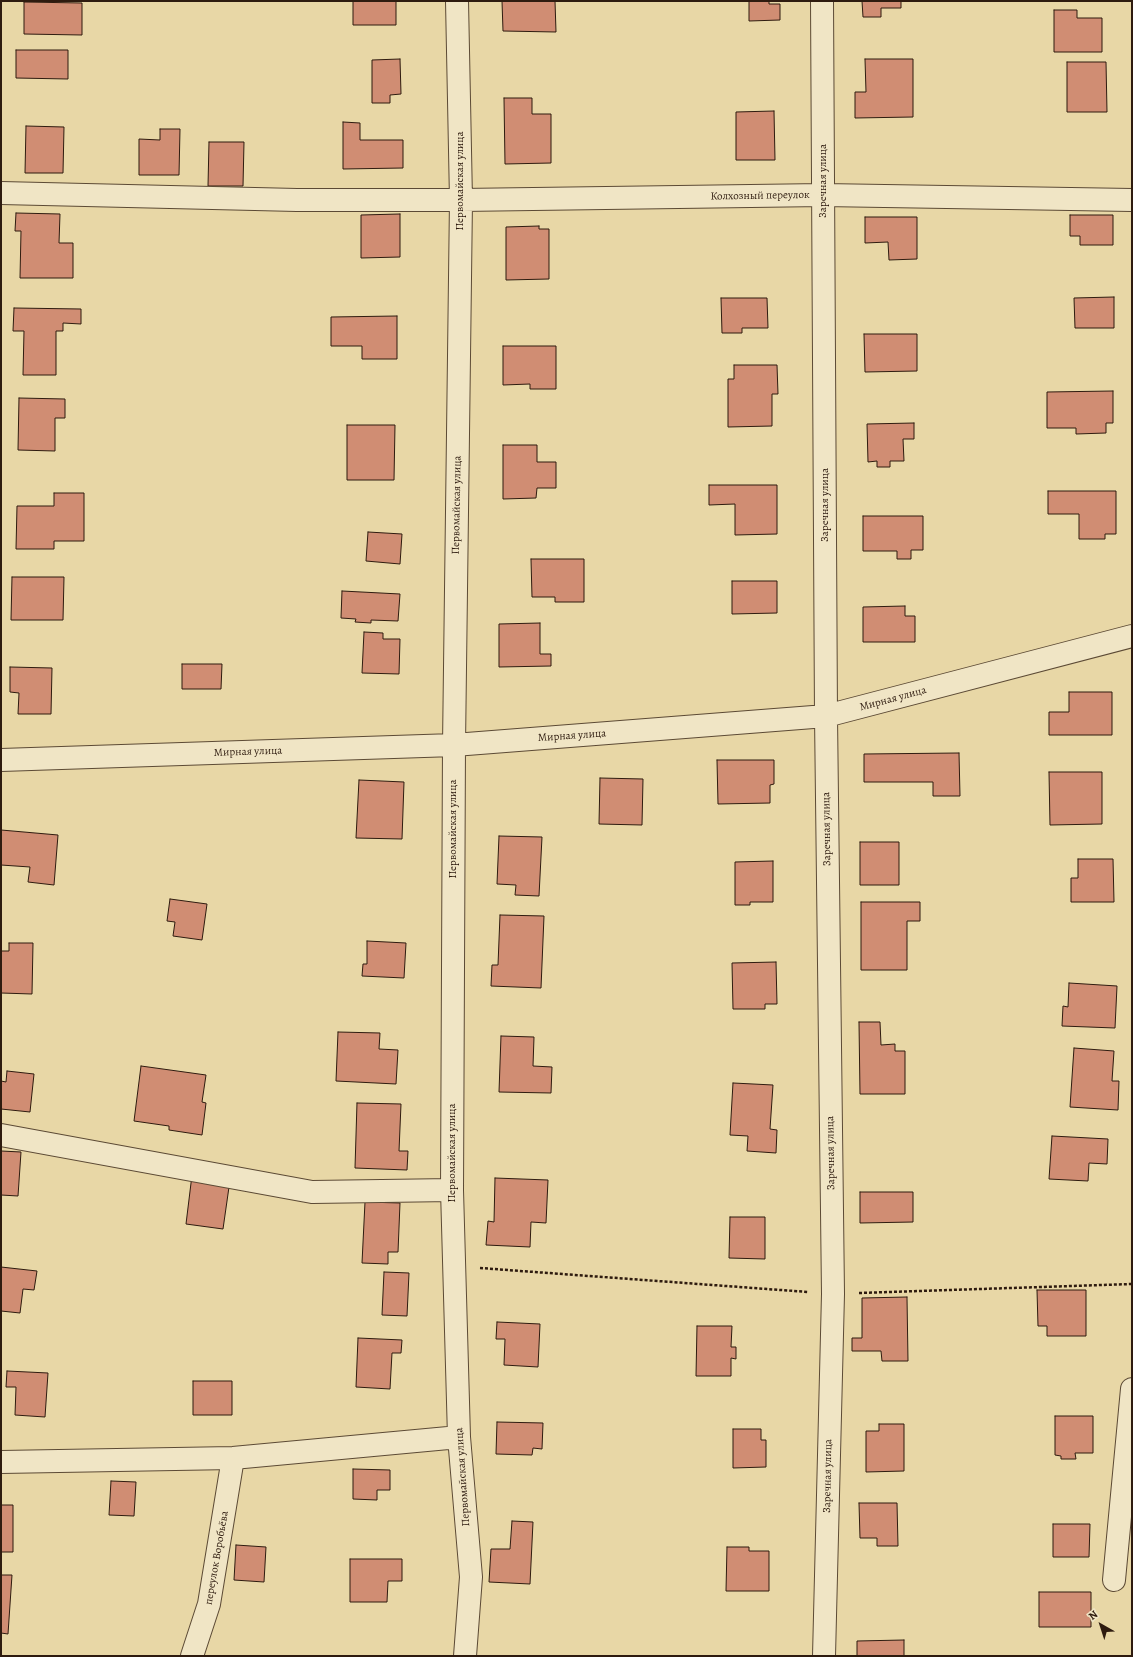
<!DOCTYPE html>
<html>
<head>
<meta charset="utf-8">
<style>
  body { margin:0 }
  #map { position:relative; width:1133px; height:1657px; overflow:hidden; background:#e8d7a6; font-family:Alegreya,serif }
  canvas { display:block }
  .frame { position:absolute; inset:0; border:2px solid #2e1b0f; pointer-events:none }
  .north { position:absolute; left:1081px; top:1605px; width:40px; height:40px; -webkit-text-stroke:3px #f0e5c5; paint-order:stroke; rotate:321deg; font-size:11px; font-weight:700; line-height:16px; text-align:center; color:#2e1b0f }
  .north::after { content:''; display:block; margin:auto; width:14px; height:18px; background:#2e1b0f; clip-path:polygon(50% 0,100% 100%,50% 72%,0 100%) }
</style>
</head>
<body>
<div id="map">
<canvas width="1133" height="1657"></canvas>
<div class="frame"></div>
<div class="north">N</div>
</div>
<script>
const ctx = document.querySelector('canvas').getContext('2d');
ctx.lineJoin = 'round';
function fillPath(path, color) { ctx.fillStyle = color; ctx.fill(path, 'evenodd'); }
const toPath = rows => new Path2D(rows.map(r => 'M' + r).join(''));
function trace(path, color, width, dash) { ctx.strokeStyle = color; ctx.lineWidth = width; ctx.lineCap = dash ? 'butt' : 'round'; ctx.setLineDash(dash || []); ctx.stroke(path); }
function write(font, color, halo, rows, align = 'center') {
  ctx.font = font + ' Alegreya,serif'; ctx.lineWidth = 3.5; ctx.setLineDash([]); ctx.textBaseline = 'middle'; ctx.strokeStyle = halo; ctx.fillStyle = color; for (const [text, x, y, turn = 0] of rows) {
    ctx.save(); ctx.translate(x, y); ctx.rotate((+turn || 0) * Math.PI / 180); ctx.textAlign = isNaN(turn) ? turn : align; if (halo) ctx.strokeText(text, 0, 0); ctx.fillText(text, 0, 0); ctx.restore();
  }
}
const building = toPath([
  [353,1,396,1,396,25,353,25,353,1],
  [502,1,555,1,556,32,503,31,502,1],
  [749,1,769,1,769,4,780,4,780,20,749,21,749,1],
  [862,1,901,1,901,8,881,8,881,17,863,17,862,1],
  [24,2,82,3,82,35,24,34,24,2],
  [1054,10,1077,10,1077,18,1102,18,1102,52,1054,52,1054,10],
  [16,50,68,50,68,79,16,78,16,50],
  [400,59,401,94,390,95,390,103,372,103,372,60,400,59],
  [865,59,913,59,913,117,855,118,855,92,866,92,865,59],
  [1067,62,1106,62,1107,112,1067,112,1067,62],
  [504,98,532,98,532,114,551,114,551,163,505,164,504,98],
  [774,111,775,160,736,160,736,112,774,111],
  [343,122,360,123,360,140,403,140,403,168,343,169,343,122],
  [26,126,64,127,63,173,25,173,26,126],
  [160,129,180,129,179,175,139,175,139,139,160,140,160,129],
  [209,142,244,142,243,186,208,186,209,142],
  [16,213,60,214,59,243,73,243,73,278,20,278,21,231,15,231,16,213],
  [400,214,400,257,361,258,361,215,400,214],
  [1070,215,1113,215,1113,245,1080,245,1080,236,1070,236,1070,215],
  [865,217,917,217,917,259,889,260,888,242,865,243,865,217],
  [539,226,539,229,549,229,549,279,506,280,506,227,539,226],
  [1114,297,1114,328,1075,328,1074,298,1114,297],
  [721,298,767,298,768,328,742,328,742,333,722,333,721,298],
  [14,308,81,309,81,324,63,323,63,331,56,331,56,375,23,375,24,331,13,331,14,308],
  [397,316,397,359,362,359,362,346,331,346,331,317,397,316],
  [864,334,917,334,917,371,865,372,864,334],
  [503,346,556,346,556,389,530,389,530,384,503,385,503,346],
  [734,365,777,365,778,394,772,394,772,426,728,427,728,379,734,379,734,365],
  [1113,391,1113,423,1106,423,1106,433,1076,434,1076,428,1047,428,1047,392,1113,391],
  [19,398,65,399,65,418,55,418,55,451,18,450,19,398],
  [914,423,914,439,903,439,904,461,890,461,890,467,877,467,877,461,868,462,867,424,914,423],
  [347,425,395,425,394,480,347,480,347,425],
  [503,445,537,445,537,462,556,462,556,488,537,488,536,498,503,499,503,445],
  [709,485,777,485,777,534,735,535,735,504,709,505,709,485],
  [1048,491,1116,491,1116,534,1105,534,1105,539,1079,539,1079,514,1048,514,1048,491],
  [54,493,84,493,84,541,54,541,54,549,16,549,17,506,54,506,54,493],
  [863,516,923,516,923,550,911,550,911,559,897,559,897,551,863,551,863,516],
  [368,532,402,534,400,564,366,561,368,532],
  [531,559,584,559,584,602,555,602,555,597,532,597,531,559],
  [12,577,64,577,63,620,11,620,12,577],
  [732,581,777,581,777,613,732,614,732,581],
  [342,591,400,594,398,621,371,620,371,623,355,622,356,619,341,618,342,591],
  [905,606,905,616,915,616,915,642,863,642,863,607,905,606],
  [540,623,540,654,551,654,551,666,499,667,499,624,540,623],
  [364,632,383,633,383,639,400,639,399,674,362,673,364,632],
  [182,664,222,664,221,689,182,689,182,664],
  [10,667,52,668,51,714,18,714,19,693,10,692,10,667],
  [1069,692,1112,692,1112,735,1049,735,1049,712,1069,712,1069,692],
  [959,753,960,796,933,796,933,782,864,782,864,754,959,753],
  [717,760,774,760,774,784,770,785,770,803,718,804,717,760],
  [1049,772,1102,772,1102,824,1050,825,1049,772],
  [600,778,643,779,642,825,599,824,600,778],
  [359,780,404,782,402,839,356,838,359,780],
  [1,830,58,835,54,885,28,882,30,867,1,865,1,830],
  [499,836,542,837,539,896,515,895,516,885,497,884,499,836],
  [860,842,899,842,899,885,860,885,860,842],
  [1078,859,1113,859,1114,902,1071,902,1071,878,1078,878,1078,859],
  [773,861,773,902,750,902,750,905,735,905,735,862,773,861],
  [170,899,207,904,202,940,173,936,175,922,167,921,170,899],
  [861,902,920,902,920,921,907,921,907,970,861,970,861,902],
  [500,915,544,916,541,988,491,986,492,965,498,965,500,915],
  [367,941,406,943,404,978,362,976,363,964,367,964,367,941],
  [9,943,33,943,32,994,1,993,1,951,9,951,9,943],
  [776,962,777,1004,765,1004,765,1009,733,1009,732,963,776,962],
  [1069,983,1117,986,1115,1028,1062,1026,1063,1006,1068,1007,1069,983],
  [859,1022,880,1022,881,1045,895,1044,895,1051,905,1051,905,1094,860,1094,859,1022],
  [338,1032,380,1033,379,1049,398,1050,396,1084,336,1081,338,1032],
  [501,1036,534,1037,533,1066,552,1067,551,1093,499,1092,501,1036],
  [1074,1048,1114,1051,1112,1081,1119,1081,1118,1110,1070,1107,1074,1048],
  [141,1066,206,1075,202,1102,206,1103,202,1135,169,1130,169,1126,134,1121,141,1066],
  [7,1071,34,1074,30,1112,1,1109,1,1081,6,1082,7,1071],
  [733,1083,773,1085,770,1129,777,1130,776,1153,747,1151,748,1136,730,1135,733,1083],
  [357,1103,401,1104,399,1151,408,1151,407,1170,355,1168,357,1103],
  [1052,1136,1108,1139,1107,1164,1089,1163,1088,1181,1049,1179,1052,1136],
  [1,1151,21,1152,18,1196,1,1195,1,1151],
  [192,1175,230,1180,223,1229,186,1224,192,1175],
  [495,1178,548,1180,546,1223,531,1222,530,1247,486,1245,488,1221,494,1222,495,1178],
  [860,1192,913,1192,913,1222,860,1223,860,1192],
  [365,1202,400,1203,398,1252,388,1252,388,1264,362,1263,365,1202],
  [730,1217,765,1217,765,1259,729,1258,730,1217],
  [1,1267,37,1271,34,1290,23,1289,20,1313,1,1311,1,1267],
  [384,1272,409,1273,407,1316,382,1315,384,1272],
  [1037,1290,1086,1290,1086,1336,1047,1336,1047,1326,1038,1326,1037,1290],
  [907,1297,908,1361,882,1361,881,1351,852,1351,852,1338,862,1338,862,1298,907,1297],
  [497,1322,540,1324,538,1367,504,1365,505,1339,496,1339,497,1322],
  [697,1326,732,1326,731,1347,736,1347,736,1359,731,1358,731,1376,696,1376,697,1326],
  [358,1338,402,1340,401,1353,392,1353,390,1389,356,1387,358,1338],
  [7,1371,48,1373,45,1417,15,1415,16,1387,6,1387,7,1371],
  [193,1381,232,1381,232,1415,193,1415,193,1381],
  [1055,1416,1093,1416,1093,1453,1075,1453,1076,1459,1061,1459,1061,1456,1055,1455,1055,1416],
  [497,1422,543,1423,542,1449,533,1448,532,1455,496,1454,497,1422],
  [879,1424,904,1424,904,1471,866,1472,866,1431,879,1431,879,1424],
  [733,1429,761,1429,761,1440,766,1440,766,1467,733,1468,733,1429],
  [353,1469,390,1470,390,1490,377,1490,377,1500,353,1499,353,1469],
  [111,1481,136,1482,134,1516,109,1515,111,1481],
  [859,1503,897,1503,898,1546,877,1546,877,1538,860,1538,859,1503],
  [1,1505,13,1505,13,1552,1,1552,1,1505],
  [512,1521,533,1522,530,1584,489,1582,491,1549,510,1549,512,1521],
  [1053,1524,1090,1524,1089,1557,1053,1557,1053,1524],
  [236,1545,266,1547,264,1582,234,1580,236,1545],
  [727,1547,749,1547,749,1551,769,1551,769,1591,726,1591,727,1547],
  [350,1559,402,1559,402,1581,388,1581,387,1602,350,1602,350,1559],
  [1,1575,12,1575,8,1634,1,1633,1,1575],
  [1039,1592,1091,1592,1091,1627,1039,1627,1039,1592],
  [904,1640,904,1656,857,1656,857,1641,904,1640]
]);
fillPath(building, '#d08d73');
trace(building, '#2e1b0f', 1);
const minor = toPath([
  [457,1,461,200,454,745,452,1190,459,1437,471,1577,465,1656],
  [822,1,826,716,833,1294,824,1656],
  [1,193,297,200,461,200,823,195,1132,200],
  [1,760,454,745,826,716,1132,636],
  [1,1135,312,1192,452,1190],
  [1,1462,233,1458,459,1437],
  [1114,1580,1132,1389],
  [192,1656,209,1604,233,1458]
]);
trace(minor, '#5c4a35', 24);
trace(toPath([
  [480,1268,808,1292],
  [859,1293,1132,1284]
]), '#2e1b0f', 2.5, [3, 2]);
trace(minor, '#f0e5c5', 22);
write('11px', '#2e1b0f', '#f0e5c5', [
  ["Первомайская улица",460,181,-90],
  ["Заречная улица",823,181,-90],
  ["Колхозный переулок",760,196,-1],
  ["Первомайская улица",457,505,-89],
  ["Заречная улица",825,505,-90],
  ["Мирная улица",893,699,-15],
  ["Мирная улица",572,736,-4],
  ["Мирная улица",248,752,-2],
  ["Первомайская улица",453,829,-90],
  ["Заречная улица",827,829,-91],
  ["Первомайская улица",452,1153,-90],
  ["Заречная улица",831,1153,-91],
  ["Заречная улица",828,1476,-89],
  ["Первомайская улица",463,1477,-94],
  ["переулок Воробьёва",217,1558,-80]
]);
</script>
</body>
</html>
